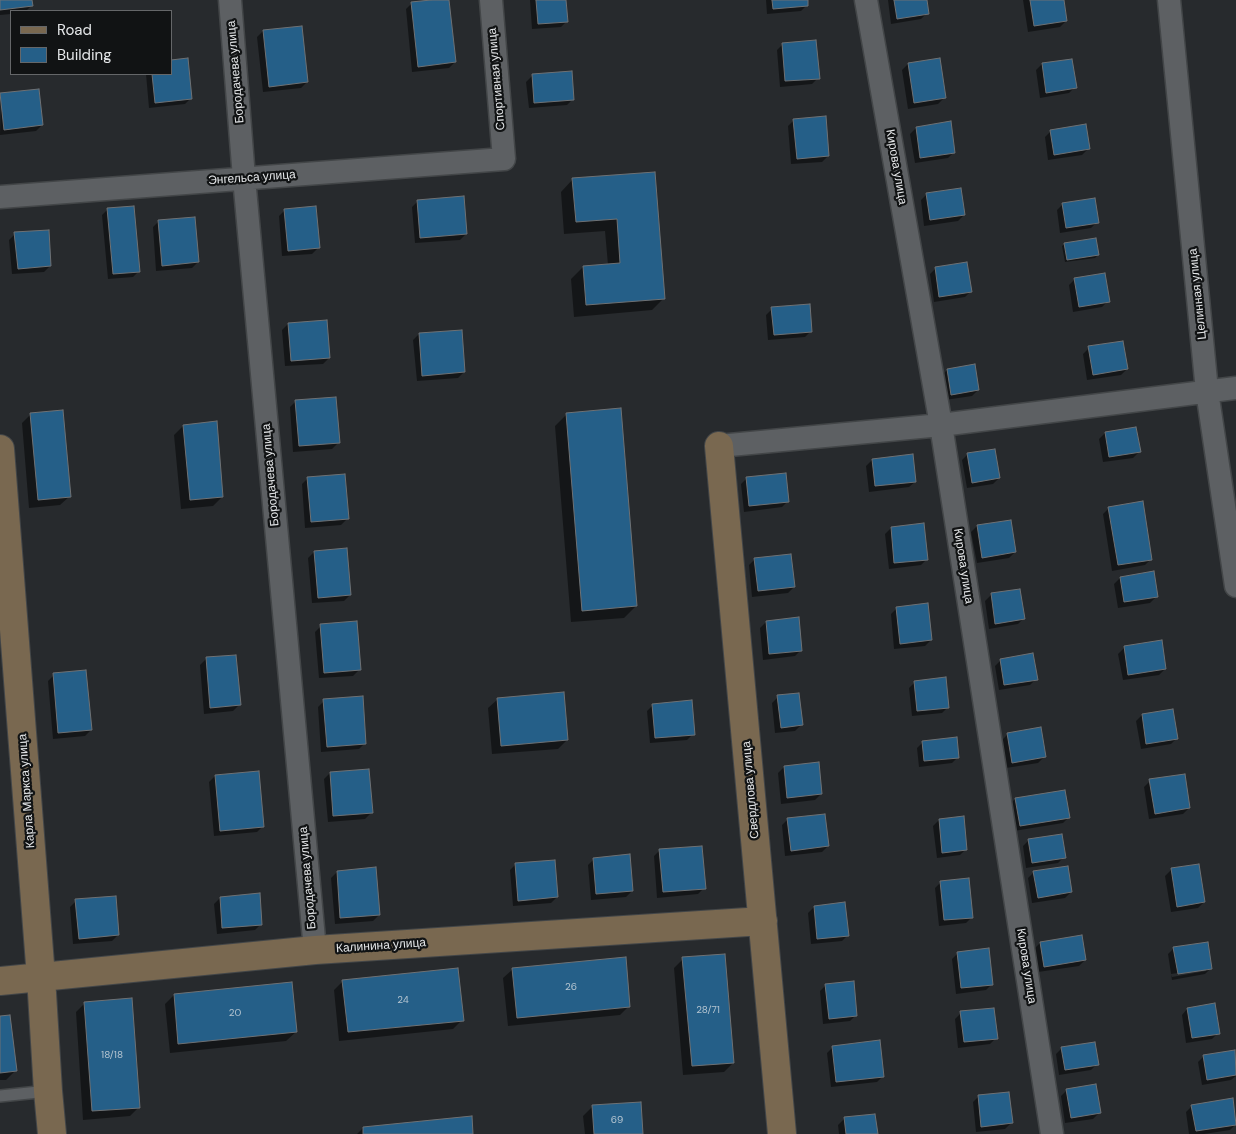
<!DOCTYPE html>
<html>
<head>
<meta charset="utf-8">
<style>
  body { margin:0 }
  #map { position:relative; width:1236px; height:1134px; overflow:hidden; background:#272a2d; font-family:"DM Sans",sans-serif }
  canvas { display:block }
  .legend { position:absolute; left:10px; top:10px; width:162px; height:65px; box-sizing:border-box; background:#111314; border:1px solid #656769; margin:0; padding:6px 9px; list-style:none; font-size:15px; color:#e4e6e8 }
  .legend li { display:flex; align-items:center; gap:10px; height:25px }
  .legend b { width:25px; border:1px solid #656769 }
</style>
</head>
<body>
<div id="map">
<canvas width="1236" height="1134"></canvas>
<ul class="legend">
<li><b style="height:6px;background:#796850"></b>Road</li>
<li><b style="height:14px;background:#255f88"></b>Building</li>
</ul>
</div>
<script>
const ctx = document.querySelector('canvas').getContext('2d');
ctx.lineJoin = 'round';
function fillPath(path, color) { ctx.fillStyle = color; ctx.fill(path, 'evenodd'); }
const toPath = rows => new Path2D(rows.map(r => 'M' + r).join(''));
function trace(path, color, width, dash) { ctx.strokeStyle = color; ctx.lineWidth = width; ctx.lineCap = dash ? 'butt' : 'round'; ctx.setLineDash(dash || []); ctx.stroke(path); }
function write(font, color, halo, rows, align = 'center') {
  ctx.font = font + ' "DM Sans",sans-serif'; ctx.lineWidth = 4.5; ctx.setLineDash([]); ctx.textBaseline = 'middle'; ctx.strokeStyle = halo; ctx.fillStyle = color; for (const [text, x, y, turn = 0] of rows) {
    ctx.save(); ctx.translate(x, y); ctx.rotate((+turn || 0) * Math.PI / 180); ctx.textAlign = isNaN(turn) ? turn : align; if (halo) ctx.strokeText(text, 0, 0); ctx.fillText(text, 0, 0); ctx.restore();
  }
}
fillPath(toPath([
  [0,0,31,0,31,6,26,11,11,11,11,14,0,15],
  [443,0,448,0,455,62,449,68,412,72,406,9,412,3],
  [530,0,565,0,567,21,561,27,532,29],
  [766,0,806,0,807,5,801,11,767,14],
  [888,0,925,0,927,13,921,19,891,24],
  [1023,0,1063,0,1066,21,1060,27,1028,32],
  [263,31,307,82,301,88,263,92,257,37],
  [783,44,818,78,812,84,780,87,777,50],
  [1071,60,1075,87,1069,93,1040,98,1036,70,1042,64],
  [908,64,944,98,938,104,908,109,902,70],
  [146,74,171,74,191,98,185,104,149,108],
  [532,76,573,99,567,105,529,108,526,82],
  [1,94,42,125,36,131,0,135],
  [794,120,828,156,822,162,791,164,788,126],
  [916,128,954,152,948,158,915,163,910,134],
  [1051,131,1088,149,1082,155,1048,160,1045,137],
  [654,173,664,298,652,310,574,317,571,279,583,267,608,265,605,231,564,234,561,192,573,179],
  [927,194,964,215,958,221,924,226,921,200],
  [418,201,466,234,460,240,415,243,412,207],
  [1063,204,1097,222,1091,228,1060,233,1057,210],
  [108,209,139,271,133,277,108,279,102,215],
  [285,210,318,248,312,254,282,256,279,216],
  [159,221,198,262,192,268,156,271,153,227],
  [15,234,50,266,44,272,12,274,9,240],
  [1065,244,1098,255,1095,258,1065,262,1062,246],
  [936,268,971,291,965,297,934,302,930,274],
  [1075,279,1108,301,1102,307,1073,312,1069,285],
  [772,309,811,331,805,337,768,340,766,315],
  [288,324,329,358,323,364,285,366,282,330],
  [419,334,464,372,458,378,417,381,413,340],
  [1089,348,1127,369,1121,375,1087,380,1083,354],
  [947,370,978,390,972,396,945,400,941,376],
  [296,401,338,443,332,449,293,452,290,407],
  [31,414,70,496,60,505,29,508,22,423],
  [567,414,636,606,624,618,571,622,555,426],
  [183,426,222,497,213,506,181,509,174,435],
  [1105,433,1139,452,1133,458,1103,462,1099,439],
  [968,454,999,478,993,484,967,488,962,460],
  [872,460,915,482,909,487,869,492,866,466],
  [308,478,347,519,341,525,305,528,302,484],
  [747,478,788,501,782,507,744,512,741,484],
  [1109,508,1151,559,1145,565,1112,571,1103,514],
  [977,526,1015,552,1009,558,977,563,971,532],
  [891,528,927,559,921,565,889,569,885,534],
  [314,552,350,595,344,601,312,603,308,558],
  [755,559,794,587,788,593,752,597,749,565],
  [1153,573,1156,597,1150,603,1118,608,1114,584,1120,578],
  [991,595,1024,618,1018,624,989,629,985,601],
  [897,608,931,640,925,646,894,649,891,614],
  [798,618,801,650,795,656,763,660,760,628,766,622],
  [321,626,359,670,353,676,319,678,315,632],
  [1161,642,1165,669,1159,675,1123,680,1118,654,1124,648],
  [206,659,239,705,233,711,204,714,200,665],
  [1001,660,1036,679,1030,685,999,690,995,666],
  [54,675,91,730,85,736,53,739,48,681],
  [915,682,948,707,942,713,912,716,909,688],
  [778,697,801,725,795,731,775,733,772,703],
  [498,699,567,740,558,749,492,754,488,708],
  [324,701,365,743,359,749,321,752,318,707],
  [653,705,693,734,687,740,650,743,647,711],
  [1142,715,1177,738,1171,744,1141,749,1136,721],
  [1008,734,1044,757,1038,763,1006,768,1002,740],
  [923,742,958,757,952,763,919,767,917,748],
  [784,767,821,794,815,800,781,804,778,773],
  [330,773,371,813,365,819,328,822,324,779],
  [215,776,263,826,257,832,214,836,209,782],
  [1150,781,1189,808,1183,814,1149,819,1144,787],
  [1015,799,1069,817,1063,823,1014,831,1009,805],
  [788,819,828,846,822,852,785,856,782,825],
  [939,820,966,849,960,855,937,858,933,826],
  [1029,840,1064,857,1058,863,1026,868,1023,846],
  [660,850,704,888,698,894,657,898,654,856],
  [594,859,632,891,626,897,591,900,588,865],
  [516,864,557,897,551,903,513,906,510,870],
  [1171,870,1204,902,1198,908,1171,912,1165,876],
  [337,872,379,915,373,921,335,924,331,878],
  [1034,872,1071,892,1065,898,1032,903,1028,878],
  [941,882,972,917,966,923,939,926,935,888],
  [220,898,261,924,255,930,217,934,214,904],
  [76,901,118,935,112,941,73,944,70,907],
  [814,907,848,935,842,941,811,944,808,913],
  [1040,943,1085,960,1079,966,1038,972,1034,949],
  [1174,948,1211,968,1205,974,1172,980,1168,954],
  [1206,969,1206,971,1172,977,1171,974],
  [958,953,992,984,986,990,956,994,952,959],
  [683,959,733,1063,724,1072,683,1075,674,968],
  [513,969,629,1006,620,1015,508,1026,503,978],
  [343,981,462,1020,453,1029,339,1041,334,990],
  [826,985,856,1015,850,1021,823,1024,820,991],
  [174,995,296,1032,286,1041,170,1053,165,1004],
  [85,1003,139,1107,130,1116,83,1120,76,1012],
  [1187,1009,1218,1033,1212,1039,1186,1043,1182,1015],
  [961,1013,996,1038,990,1044,958,1048,955,1019],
  [0,1017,15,1071,6,1080,0,1080],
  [833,1047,883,1076,877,1082,831,1087,827,1053],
  [1062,1048,1097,1064,1091,1070,1059,1075,1056,1054],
  [1234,1052,1236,1076,1231,1080,1202,1085,1198,1062,1204,1056],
  [1067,1090,1099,1113,1093,1119,1065,1123,1061,1096],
  [979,1096,1011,1123,1005,1129,976,1132,973,1102],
  [593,1106,642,1134,585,1134,583,1116],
  [1192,1106,1236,1124,1230,1130,1204,1134,1189,1134,1186,1112],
  [844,1119,876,1134,839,1134,838,1125],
  [363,1128,472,1134,357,1134]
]), '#0007');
const building = toPath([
  [0,0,32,0,33,6,0,10,0,0],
  [431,0,449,0,456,62,418,67,411,2,431,0],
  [536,0,566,0,568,22,538,24,536,0],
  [772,0,808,0,808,6,773,9,772,0],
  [894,0,927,0,929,14,897,19,894,0],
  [1030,0,1064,0,1067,21,1034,26,1030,0],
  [302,26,308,82,269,87,263,30,302,26],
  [816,40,820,79,785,81,782,43,816,40],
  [188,58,192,99,155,103,152,74,171,74,171,60,188,58],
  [940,58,946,98,914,103,908,63,940,58],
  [1072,59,1077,88,1046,93,1042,63,1072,59],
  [572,71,574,100,534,103,532,74,572,71],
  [39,89,43,125,4,130,0,93,39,89],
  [826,116,829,156,797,159,793,119,826,116],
  [951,121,955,153,920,158,916,127,951,121],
  [1086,124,1090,149,1054,155,1050,130,1086,124],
  [655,172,665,299,586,305,583,266,620,263,617,219,576,222,572,178,655,172],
  [961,188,965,215,930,220,926,193,961,188],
  [464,196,467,234,420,238,417,200,464,196],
  [1095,198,1099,223,1066,228,1062,203,1095,198],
  [134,206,140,272,113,274,107,208,134,206],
  [316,206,320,248,288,251,284,209,316,206],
  [195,217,199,262,162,266,158,220,195,217],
  [49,230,51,266,18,269,14,232,49,230],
  [1096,238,1099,255,1067,260,1064,243,1096,238],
  [967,262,972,292,939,297,935,267,967,262],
  [1105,273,1110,302,1079,307,1074,278,1105,273],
  [810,304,812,332,774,335,771,307,810,304],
  [327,320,330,358,291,361,288,323,327,320],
  [462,330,465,372,422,376,419,333,462,330],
  [1123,341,1128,369,1093,375,1088,346,1123,341],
  [975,364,979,390,951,395,947,369,975,364],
  [336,397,340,443,299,446,295,400,336,397],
  [621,408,637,606,582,611,566,413,621,408],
  [63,410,71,497,38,500,30,413,63,410],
  [217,421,223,497,190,500,183,425,217,421],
  [1136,427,1141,452,1109,457,1105,432,1136,427],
  [995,449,1000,478,972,483,967,453,995,449],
  [913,454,916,482,875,486,872,459,913,454],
  [786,473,789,502,749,506,746,477,786,473],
  [345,474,349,519,311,522,307,477,345,474],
  [1143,501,1152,560,1118,565,1108,507,1143,501],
  [1011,520,1016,552,982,558,977,525,1011,520],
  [924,523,928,560,894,563,891,527,924,523],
  [347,548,351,595,318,598,314,551,347,548],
  [791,554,795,587,758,591,754,558,791,554],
  [1154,571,1158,597,1124,602,1120,577,1154,571],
  [1020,589,1025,619,995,624,991,593,1020,589],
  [928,603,932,640,900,644,896,607,928,603],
  [799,617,802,651,769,654,766,621,799,617],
  [357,621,361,670,324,673,320,624,357,621],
  [1162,640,1166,669,1128,675,1124,646,1162,640],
  [1033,653,1038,680,1004,685,1000,659,1033,653],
  [236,655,241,705,210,708,206,657,236,655],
  [86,670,92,730,58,733,53,673,86,670],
  [946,677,949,708,917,711,914,681,946,677],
  [564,692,568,740,501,746,497,698,564,692],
  [799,693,803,725,781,728,777,695,799,693],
  [363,696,366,744,327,747,323,699,363,696],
  [692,700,695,735,655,738,652,704,692,700],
  [1173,709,1178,739,1146,744,1142,714,1173,709],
  [1041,727,1046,757,1012,763,1007,733,1041,727],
  [957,737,959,758,924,761,922,741,957,737],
  [819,762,822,794,787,798,784,766,819,762],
  [369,769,373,813,333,816,330,772,369,769],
  [259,771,264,827,220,831,215,775,259,771],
  [1185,774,1190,808,1155,814,1149,779,1185,774],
  [1065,790,1070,818,1020,826,1015,798,1065,790],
  [825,814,829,846,791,851,787,818,825,814],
  [964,816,967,850,942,853,939,819,964,816],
  [1062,834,1066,858,1032,863,1028,839,1062,834],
  [702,846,706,889,663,892,659,849,702,846],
  [630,854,633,891,596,894,593,858,630,854],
  [555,860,558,897,518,901,515,863,555,860],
  [1199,864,1205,902,1177,907,1171,868,1199,864],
  [1068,866,1072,892,1038,898,1033,871,1068,866],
  [376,867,380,915,340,918,337,871,376,867],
  [969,878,973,918,944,920,940,881,969,878],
  [260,893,262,925,222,928,220,897,260,893],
  [116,896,119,935,79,939,75,899,116,896],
  [845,902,849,936,817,939,814,906,845,902],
  [1082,935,1086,960,1044,967,1040,942,1082,935],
  [1208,942,1212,969,1178,974,1173,947,1208,942],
  [989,948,993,985,961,988,957,952,989,948],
  [725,954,734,1063,692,1066,682,957,725,954],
  [626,957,630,1007,517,1018,512,968,626,957],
  [458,968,464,1021,348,1032,342,980,458,968],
  [854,981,857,1016,829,1019,825,984,854,981],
  [292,982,297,1032,178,1044,174,994,292,982],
  [132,998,140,1108,92,1111,84,1002,132,998],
  [1215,1003,1220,1034,1192,1038,1187,1008,1215,1003],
  [994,1008,998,1039,964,1042,960,1011,994,1008],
  [10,1015,17,1071,0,1073,0,1016,10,1015],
  [880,1040,884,1077,836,1082,832,1046,880,1040],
  [1095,1042,1099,1065,1065,1070,1061,1047,1095,1042],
  [1235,1050,1236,1075,1207,1080,1203,1055,1235,1050],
  [1096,1084,1101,1113,1071,1118,1066,1089,1096,1084],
  [1009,1092,1013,1123,981,1127,978,1095,1009,1092],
  [1233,1098,1236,1125,1196,1131,1191,1105,1233,1098],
  [641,1102,643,1134,594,1134,592,1105,641,1102],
  [875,1114,878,1134,846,1134,844,1117,875,1114],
  [472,1116,473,1134,363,1134,363,1127,472,1116]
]);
fillPath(building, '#255f88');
trace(building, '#6e7174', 1);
const lane = toPath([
  [0,1096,48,1091]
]);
const street = toPath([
  [230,0,244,178,315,950],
  [866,0,941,425,1052,1134],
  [1169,0,1207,391,1236,586],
  [0,197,504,159,491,0],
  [719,446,941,425,1236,388]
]);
const secondary = toPath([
  [719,446,782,1134],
  [0,449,41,977,48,1091,52,1134],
  [0,981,315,950,763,921]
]);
trace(lane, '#434648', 14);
trace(street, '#434648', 25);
trace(secondary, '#434648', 30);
trace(lane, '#5d6063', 11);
trace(street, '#5d6063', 22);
trace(secondary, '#796850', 28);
write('10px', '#b4c4d0', null, [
  ["26",571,987],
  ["24",403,1000],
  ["28/71",708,1010],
  ["20",235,1013],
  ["18/18",112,1055],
  ["69",617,1120]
]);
write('12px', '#e4e6e8', '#111314', [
  ["Бородачева улица",236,72,-95],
  ["Спортивная улица",497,79,-95],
  ["Кирова улица",896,167,80],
  ["Энгельса улица",252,178,-4],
  ["Целинная улица",1198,294,-96],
  ["Бородачева улица",271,475,-95],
  ["Кирова улица",963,566,81],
  ["Свердлова улица",751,790,-95],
  ["Карла Маркса улица",27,791,-94],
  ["Бородачева улица",308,878,-95],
  ["Калинина улица",381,946,-4],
  ["Кирова улица",1026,966,81]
]);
</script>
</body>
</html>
